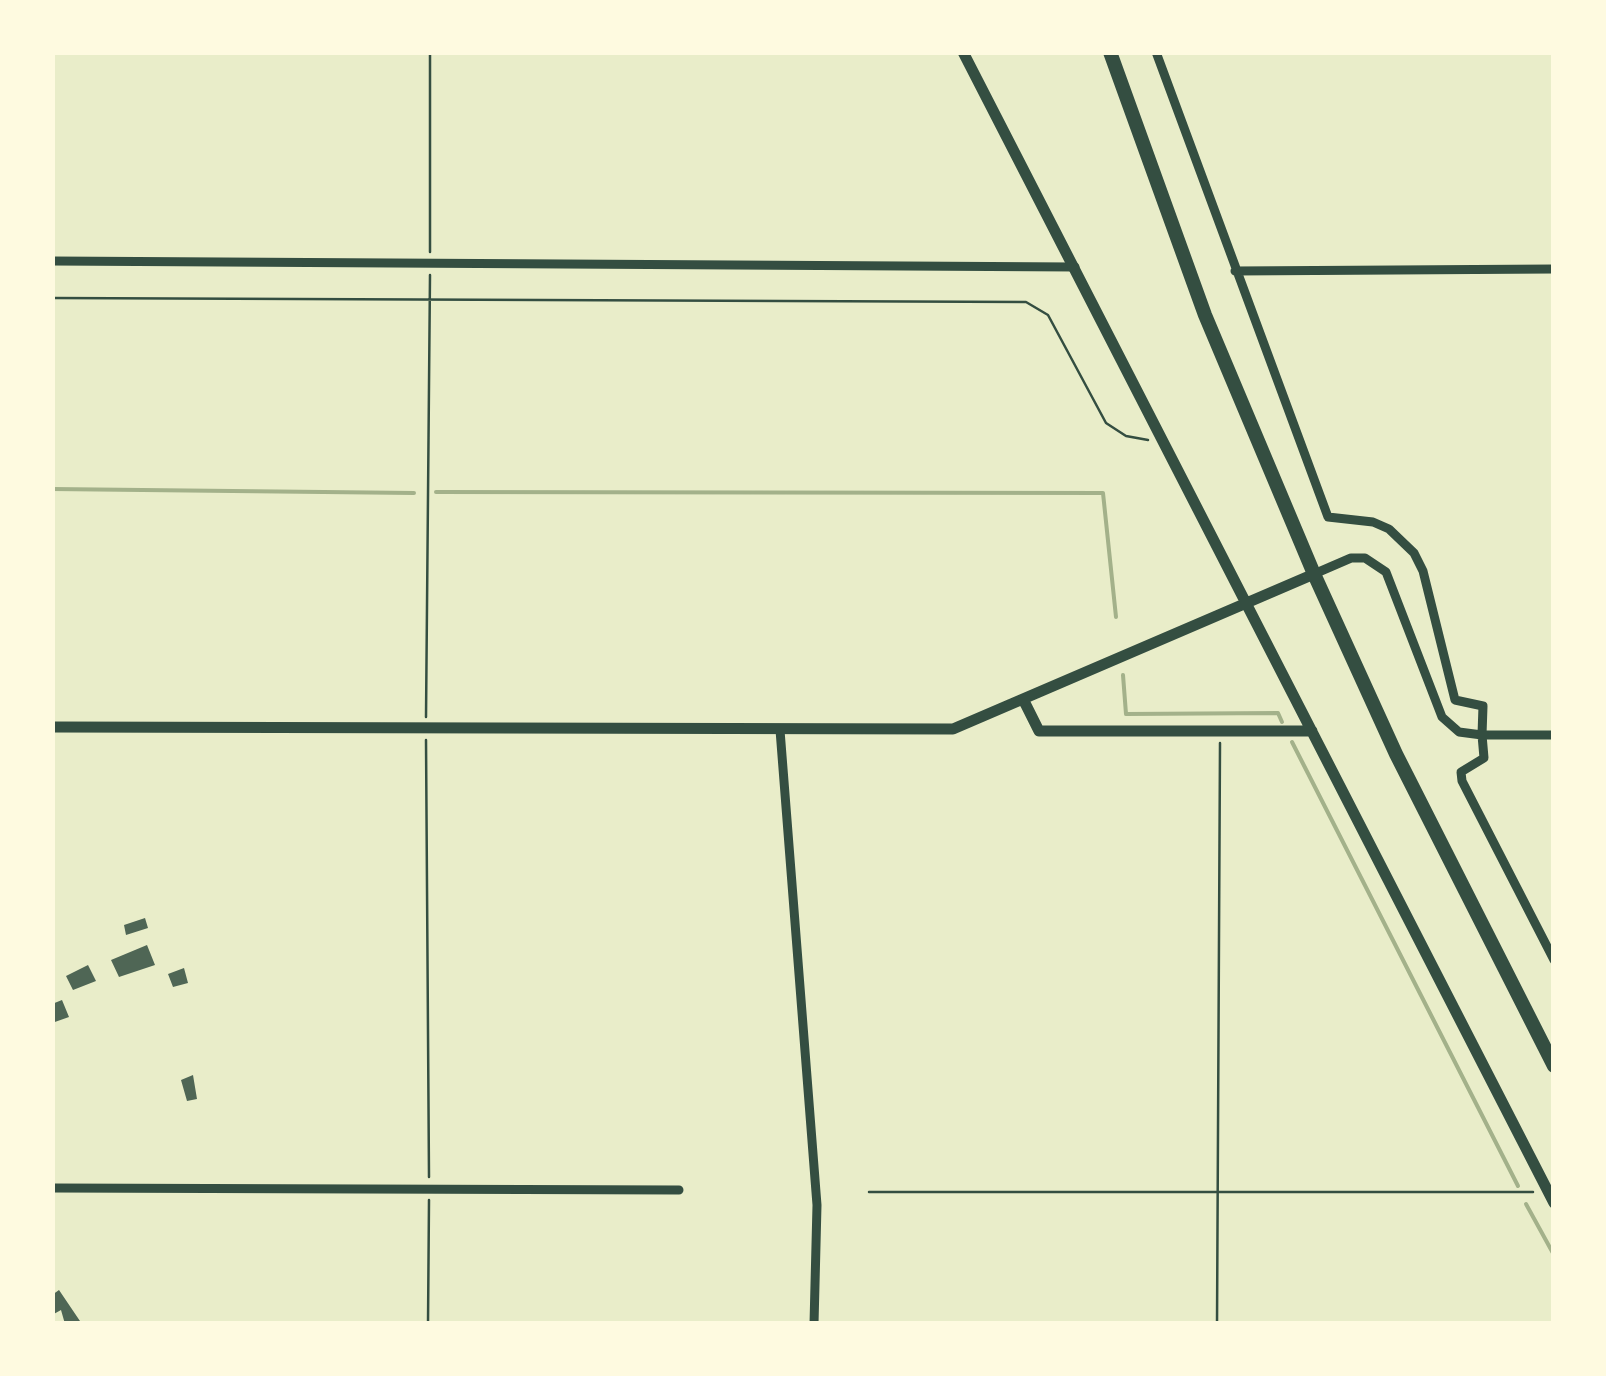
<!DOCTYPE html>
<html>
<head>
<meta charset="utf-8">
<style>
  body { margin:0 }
  #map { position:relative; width:1606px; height:1376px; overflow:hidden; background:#e9edc9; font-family:Inter,sans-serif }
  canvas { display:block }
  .frame { position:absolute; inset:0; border:55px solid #fefae0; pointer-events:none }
</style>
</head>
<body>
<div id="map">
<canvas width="1606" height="1376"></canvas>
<div class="frame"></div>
</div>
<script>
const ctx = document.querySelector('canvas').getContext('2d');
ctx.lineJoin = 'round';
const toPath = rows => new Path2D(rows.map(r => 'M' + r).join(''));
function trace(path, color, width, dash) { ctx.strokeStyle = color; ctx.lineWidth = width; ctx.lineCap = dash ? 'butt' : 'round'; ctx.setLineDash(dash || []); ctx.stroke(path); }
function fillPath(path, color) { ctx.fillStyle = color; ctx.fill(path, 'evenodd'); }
trace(toPath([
  [52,489,414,493],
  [436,492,1103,493,1116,617],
  [1123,675,1126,714,1278,713,1282,722],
  [1292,742,1518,1186],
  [1526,1204,1554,1255]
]), '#a3b18a', 4);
fillPath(toPath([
  [145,918,148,928,126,935,124,925],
  [147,945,155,965,119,977,111,960],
  [88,965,96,981,73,990,66,976],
  [184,968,188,983,173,987,168,974],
  [62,1000,69,1017,52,1023,52,1004],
  [193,1075,197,1099,187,1101,181,1080],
  [59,1290,82,1324,65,1324,61,1310,52,1315,52,1295]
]), '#4f6655');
trace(toPath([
  [430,252,430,52],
  [52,298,1026,302,1048,315,1106,423,1126,436,1148,440],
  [426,717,430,275],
  [426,740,429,1177],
  [869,1192,1533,1192],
  [428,1324,429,1200],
  [1217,1324,1220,743]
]), '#344e41', 2.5);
trace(toPath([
  [1156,52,1328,517,1373,522,1389,529,1414,553,1423,571,1455,700,1483,706,1482,735,1554,735],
  [52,261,1075,267],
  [1235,271,1554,269],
  [1314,574,1351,558,1365,558,1386,572,1442,717,1459,732,1482,735,1484,758,1461,772,1462,781,1554,960],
  [780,730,817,1205,814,1324],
  [52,1188,679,1190]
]), '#344e41', 9);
trace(toPath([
  [963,52,1554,1203],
  [1024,701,1039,731,1312,731],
  [52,727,953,729,1314,574]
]), '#344e41', 11);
trace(toPath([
  [1110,52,1205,315,1314,574,1396,754,1554,1066]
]), '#344e41', 14);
</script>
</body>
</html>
